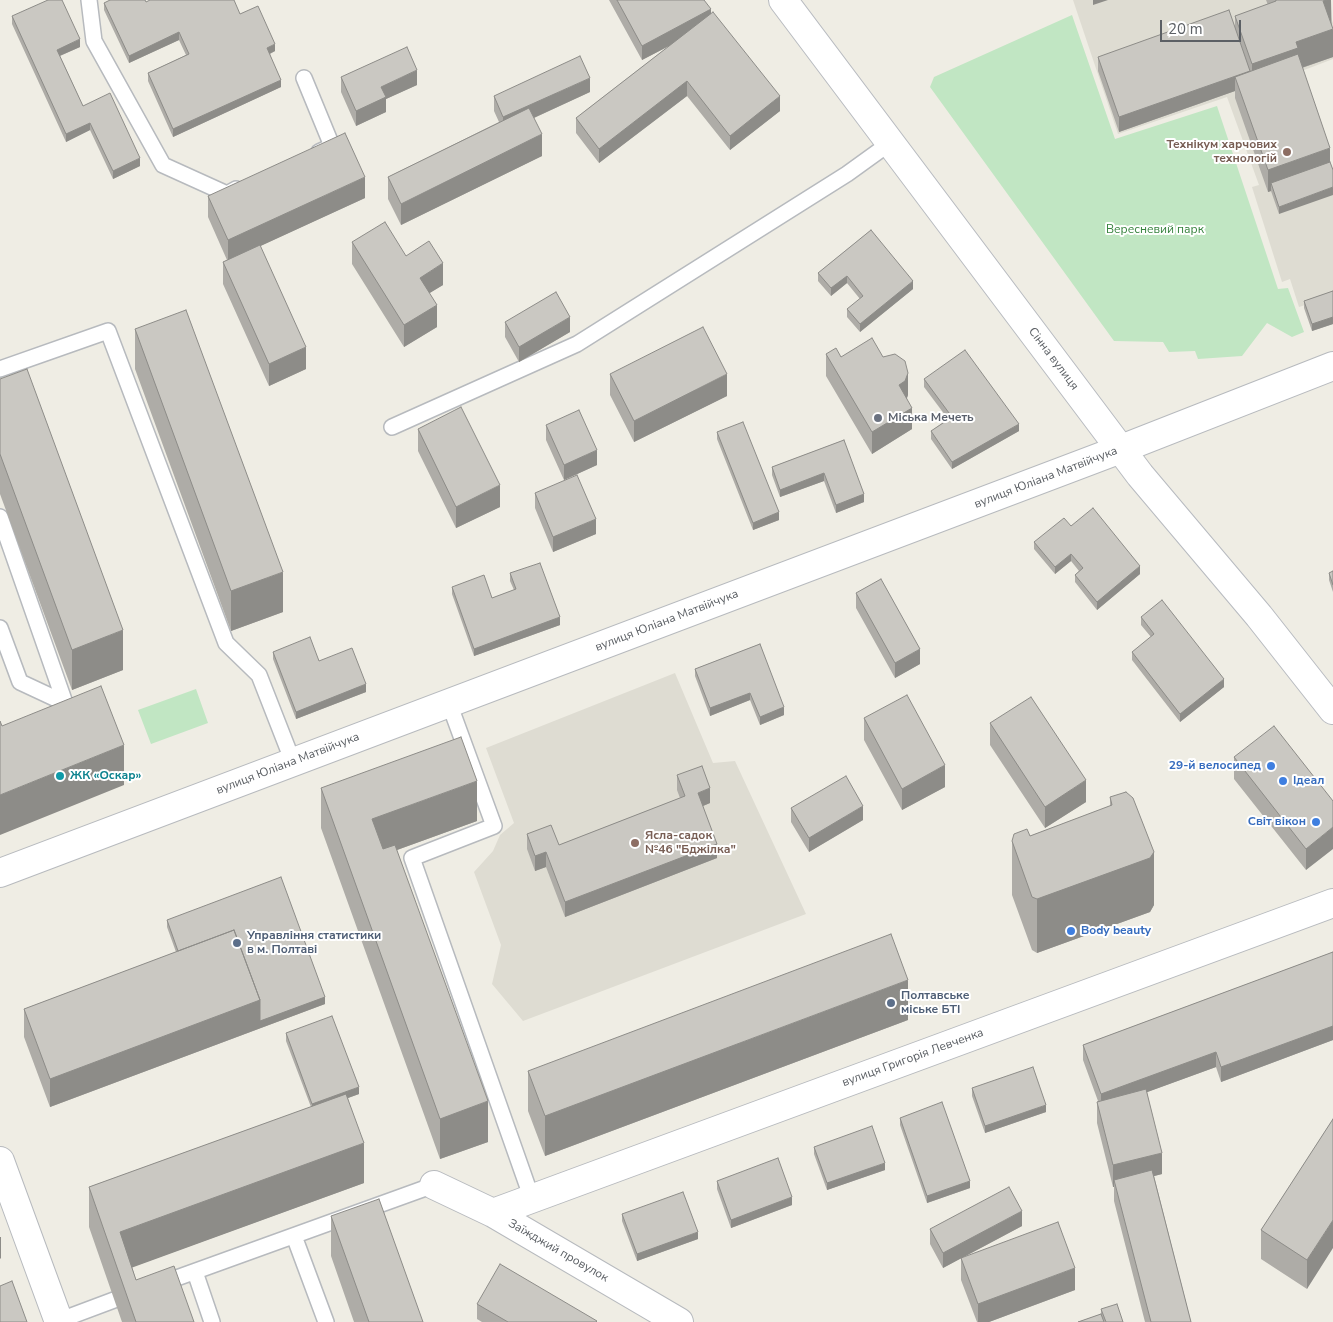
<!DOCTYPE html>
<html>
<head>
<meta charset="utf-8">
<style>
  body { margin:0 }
  #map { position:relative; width:1333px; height:1322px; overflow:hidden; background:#efede4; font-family:"Nunito Sans",sans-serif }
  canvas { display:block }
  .scale { position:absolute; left:1160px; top:20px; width:81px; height:22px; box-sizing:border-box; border:2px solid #5c6065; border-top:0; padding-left:6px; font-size:15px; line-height:18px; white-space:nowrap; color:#5c6065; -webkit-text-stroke:4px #fff; paint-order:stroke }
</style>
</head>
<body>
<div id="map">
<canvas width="1333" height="1322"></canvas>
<div class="scale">20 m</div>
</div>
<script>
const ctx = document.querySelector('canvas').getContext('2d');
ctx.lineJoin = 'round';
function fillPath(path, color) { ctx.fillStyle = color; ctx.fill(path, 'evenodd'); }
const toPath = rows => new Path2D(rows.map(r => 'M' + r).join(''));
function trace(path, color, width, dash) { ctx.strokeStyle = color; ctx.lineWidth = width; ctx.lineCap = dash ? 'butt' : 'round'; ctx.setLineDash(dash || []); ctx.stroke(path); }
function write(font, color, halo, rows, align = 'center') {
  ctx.font = font + ' "Nunito Sans",sans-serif'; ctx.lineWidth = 4; ctx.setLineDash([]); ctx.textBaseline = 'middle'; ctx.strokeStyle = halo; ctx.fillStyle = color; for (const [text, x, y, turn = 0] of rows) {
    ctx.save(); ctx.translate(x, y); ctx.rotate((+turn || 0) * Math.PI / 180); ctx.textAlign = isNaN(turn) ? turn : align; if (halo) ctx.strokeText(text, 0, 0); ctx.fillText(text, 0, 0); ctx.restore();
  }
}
fillPath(toPath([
  [1073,0,1325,0,1333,23,1333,28,1326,31,1333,51,1333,59,1299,72,1333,169,1333,296,1299,307,1290,279,1282,282,1252,187,1259,185,1227,97,1118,134],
  [675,673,713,763,735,761,806,914,523,1021,492,984,501,945,474,872,493,851,500,835,514,823,486,748]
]), '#dedcd2');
fillPath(toPath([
  [1072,15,1115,139,1217,106,1278,289,1288,288,1304,332,1292,337,1267,323,1242,356,1198,359,1195,351,1169,352,1163,342,1114,341,930,87,934,77],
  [196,689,208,723,151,744,138,710]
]), '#c1e6c3');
const service = toPath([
  [89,0,94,41,163,165,227,194,236,189],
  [304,78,332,146,319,152],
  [0,369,108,331,226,643,259,675,293,762],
  [392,427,577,344,847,174,890,143],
  [0,517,65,703],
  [0,628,20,682,65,703],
  [449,703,494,826,412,858,532,1199],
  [294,1236,326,1322],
  [195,1272,212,1322],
  [160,1284,434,1185],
  [58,1321,114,1300]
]);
const minor = toPath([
  [0,1161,59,1322],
  [434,1185,493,1213,679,1322],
  [493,1213,1333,903]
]);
const tertiary = toPath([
  [0,873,1121,449,1333,366]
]);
const secondary = toPath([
  [783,0,1140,475,1259,616,1333,710]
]);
trace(service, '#b7babe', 18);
trace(minor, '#b7babe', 30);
trace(tertiary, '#b7babe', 30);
trace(secondary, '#b8bbc0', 30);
trace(service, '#fff', 15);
trace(minor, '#fff', 28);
trace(tertiary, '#fff', 28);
trace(secondary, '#fff', 28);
fillPath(toPath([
  [609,0,704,0,711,14,780,111,730,150,687,96,599,163,576,133,576,118,669,46,642,60],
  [1266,0,1331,0,1333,57,1302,68,1279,214,1271,191,1268,192,1235,98,1235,91,1119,132,1098,71,1098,57,1235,29,1235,16,1268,5],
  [146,2,240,14,275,51,270,54,281,87,173,137,148,81,148,73,186,55,179,40,129,63,104,10,104,3],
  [12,16,80,47,60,56,83,106,140,166,113,179,90,130,66,142,12,24],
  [341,77,417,85,386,99,386,112,356,126,341,92],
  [590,92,534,118,542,156,401,225,388,199,388,177,499,122,494,111,494,96],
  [208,196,365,198,260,246,306,369,269,386,223,284,223,262,227,260,208,217],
  [871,230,913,289,860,332,847,317,847,309,860,299,847,283,831,296,818,281,818,273],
  [352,242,406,256,443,285,429,293,437,327,404,347,352,264],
  [1333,291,1333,324,1312,331,1304,308,1304,301],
  [505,322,570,332,519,362,505,337],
  [135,329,283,612,231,631,135,369],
  [826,354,841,357,883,357,908,395,907,398,912,429,872,454,826,376],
  [610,374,727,396,634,442,610,395],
  [0,379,123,670,72,690,0,494],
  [924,379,1019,431,952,469,931,439,931,431,948,419,924,387],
  [546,425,597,465,564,480,546,440],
  [418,429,500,507,456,528,418,451],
  [717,432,779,520,753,530,717,439],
  [844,440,864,502,836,513,824,481,780,497,772,475,772,467],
  [535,493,596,534,553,552,535,508],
  [1034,542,1140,574,1097,610,1075,582,1075,575,1079,571,1071,561,1055,574,1034,549],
  [1333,571,1333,592,1329,580,1329,573],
  [510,573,560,625,474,656,452,594,452,587,492,598,514,590,510,581],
  [856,593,920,664,895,678,856,608],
  [1141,617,1224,687,1180,722,1132,660,1132,652,1151,637,1141,625],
  [760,644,784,715,760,725,750,700,710,716,695,676,695,669],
  [273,652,319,661,366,692,296,719,273,659],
  [864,718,945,787,902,810,864,740],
  [990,723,1086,802,1045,828,990,745],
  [1234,757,1333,801,1306,870,1234,779],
  [677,775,710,803,703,806,717,858,565,917,546,867,535,871,527,849,527,834,559,845,680,798,677,790],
  [321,788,477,821,397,850,488,1142,440,1159,321,828],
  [1110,797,1154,905,1150,912,1037,953,1032,950,1012,895,1012,841,1030,836,1110,806],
  [791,808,863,820,809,852,791,822],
  [167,920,325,1004,50,1107,24,1037,24,1009,176,952,167,927],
  [1333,952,1333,1040,1221,1082,1216,1067,1147,1092,1162,1174,1154,1176,1191,1322,1145,1322,1114,1201,1114,1187,1113,1187,1097,1123,1097,1102,1098,1101,1083,1060,1083,1045],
  [908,1020,545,1156,528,1111,528,1071],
  [286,1033,359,1094,348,1098,364,1183,132,1267,136,1280,194,1322,122,1322,89,1227,89,1187,311,1107,286,1041],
  [972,1088,1046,1112,985,1133,972,1096],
  [900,1118,970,1188,927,1203,900,1125],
  [1333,1119,1307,1289,1261,1259,1261,1230],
  [814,1147,885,1170,827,1190,814,1154],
  [717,1181,792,1205,731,1228,717,1189],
  [622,1214,698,1239,637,1261,622,1221],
  [331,1216,423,1322,354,1322,331,1256],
  [1022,1226,962,1258,1075,1290,989,1322,977,1322,961,1280,961,1258,943,1268,930,1244,930,1229],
  [477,1304,597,1322,482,1322,477,1319],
  [1101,1309,1123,1322,1078,1322,1101,1314]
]), '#aeaca7');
fillPath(toPath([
  [1093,0,1108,0,1093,5],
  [1327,0,1331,0,1331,26,1323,1],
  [711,9,711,24,642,60,642,46],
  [1333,29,1333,57,1298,69,1252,92,1252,64,1296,42],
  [179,32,179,40,129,63,129,56],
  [80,39,80,47,57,57,57,50],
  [275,44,275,51,267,55,267,48],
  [417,70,417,85,386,99,386,112,356,126,356,111,381,87],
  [1250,71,1235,77,1235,91,1119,132,1119,117],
  [590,78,590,92,503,132,503,117],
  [281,80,281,87,173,137,173,129],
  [687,81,687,96,599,163,599,149],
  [780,96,780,111,730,150,730,136],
  [90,123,90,130,66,142,66,134],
  [542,134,542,156,401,225,401,204],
  [1330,148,1330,170,1271,183,1271,191,1268,192,1268,170],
  [140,158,140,166,113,179,113,171],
  [365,177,365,198,228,261,228,240],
  [1333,187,1333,195,1279,214,1279,207],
  [443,263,443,285,420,299,420,278],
  [847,276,847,283,831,296,831,288],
  [913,281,913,289,860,332,860,324],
  [437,305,437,327,404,347,404,325],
  [570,317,570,332,519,362,519,347],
  [1333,317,1333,324,1312,331,1312,324],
  [306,347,306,369,269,386,269,364],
  [908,373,908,395,905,403,899,385],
  [727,374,727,396,634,442,634,421],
  [912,408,912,429,872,454,872,432],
  [1019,424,1019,431,952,469,952,462],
  [597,450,597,465,564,480,564,465],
  [824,473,824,481,780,497,780,490],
  [500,485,500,507,456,528,456,507],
  [864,494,864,502,836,513,836,505],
  [779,512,779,520,753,530,753,523],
  [596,519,596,534,553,552,553,537],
  [1071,554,1071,561,1055,574,1055,567],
  [1140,566,1140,574,1097,610,1097,602],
  [283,572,283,612,231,631,231,591],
  [560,617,560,625,474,656,474,649],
  [123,630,123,670,72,690,72,650],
  [920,649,920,664,895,678,895,663],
  [1224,679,1224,687,1180,722,1180,714],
  [366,684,366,692,296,719,296,712],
  [750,693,750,700,710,716,710,708],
  [784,707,784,715,760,725,760,717],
  [124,745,124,785,0,835,0,795],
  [945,765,945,787,902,810,902,789],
  [1086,780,1086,802,1045,828,1045,807],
  [477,781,477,821,372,859,372,819],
  [710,788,710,803,698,808,698,793],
  [863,806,863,820,809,852,809,838],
  [1333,827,1333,849,1306,870,1306,849],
  [717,844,717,858,565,917,565,902],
  [546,852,546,867,535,871,535,856],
  [1154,852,1154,905,1150,912,1037,953,1037,899],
  [908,980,908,1020,545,1156,545,1116],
  [325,997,325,1004,50,1107,50,1079,260,1000],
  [1333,1026,1333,1040,1221,1082,1221,1067],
  [1216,1052,1216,1067,1101,1109,1101,1094],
  [359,1087,359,1094,312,1111,312,1104],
  [488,1101,488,1142,440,1159,440,1119],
  [1046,1105,1046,1112,985,1133,985,1126],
  [364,1143,364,1183,120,1272,120,1232],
  [1162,1153,1162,1174,1116,1186,1114,1180,1114,1187,1113,1187,1113,1165],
  [885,1163,885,1170,827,1190,827,1183],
  [970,1181,970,1188,927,1203,927,1196],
  [792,1197,792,1205,731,1228,731,1220],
  [1022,1211,1022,1226,943,1268,943,1253],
  [1333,1220,1333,1248,1307,1289,1307,1260],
  [698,1232,698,1239,637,1261,637,1254],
  [0,1237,1,1237,1,1258,0,1259],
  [1075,1268,1075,1290,989,1322,978,1322,978,1304]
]), '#8d8c88');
const building = toPath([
  [48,0,62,0,80,39,57,50,83,106,110,93,140,158,113,171,90,123,66,134,12,16,48,0],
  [110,0,145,0,146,2,150,0,234,0,240,14,258,6,275,44,267,48,281,80,173,129,148,73,189,54,179,32,129,56,104,3,110,0],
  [617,0,704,0,711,9,642,46,617,0],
  [1276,0,1327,0,1323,1,1333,29,1296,42,1298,48,1252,64,1235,16,1276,1,1276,0],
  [1229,10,1250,71,1119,117,1098,57,1229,10],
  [713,12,780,96,730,136,687,81,599,149,576,118,713,12],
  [407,47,417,70,381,87,386,97,356,111,341,77,407,47],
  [1298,54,1330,148,1268,170,1235,77,1298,54],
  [580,56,590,78,503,117,494,96,580,56],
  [529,108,542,134,401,204,388,177,529,108],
  [345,133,365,177,228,240,208,196,345,133],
  [1330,162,1333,170,1333,187,1279,207,1271,183,1330,162],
  [385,222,406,256,429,241,443,263,420,278,437,305,404,325,352,242,385,222],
  [871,230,913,281,860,324,847,309,863,296,847,276,831,288,818,273,871,230],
  [260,245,306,347,269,364,223,262,260,245],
  [1333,291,1333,317,1312,324,1304,301,1333,291],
  [556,292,570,317,519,347,505,322,556,292],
  [186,310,283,572,231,591,135,329,186,310],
  [703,327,727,374,634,421,610,374,703,327],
  [872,338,883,357,895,354,905,361,908,373,905,381,899,385,912,408,872,432,826,354,836,348,841,357,872,338],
  [965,350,1019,424,952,462,931,431,952,417,924,379,965,350],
  [27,369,123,630,72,650,0,454,0,379,27,369],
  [461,407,500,485,456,507,418,429,461,407],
  [579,410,597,450,564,465,546,425,579,410],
  [743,422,779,512,753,523,717,432,743,422],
  [844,440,864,494,836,505,824,473,780,490,772,467,844,440],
  [577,475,596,519,553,537,535,493,577,475],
  [1093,508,1140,566,1097,602,1075,575,1083,568,1071,554,1055,567,1034,542,1064,518,1071,526,1093,508],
  [540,563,560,617,474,649,452,587,484,575,492,598,516,589,510,573,540,563],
  [1333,571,1333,585,1329,573,1333,571],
  [881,579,920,649,895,663,856,593,881,579],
  [1162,600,1224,679,1180,714,1132,652,1154,634,1141,617,1162,600],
  [310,637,319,661,352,648,366,684,296,712,273,652,310,637],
  [760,644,784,707,760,717,750,693,710,708,695,669,760,644],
  [101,686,124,745,0,795,0,721,2,726,101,686],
  [907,695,945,765,902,789,864,718,907,695],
  [1031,697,1086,780,1045,807,990,723,1031,697],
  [1274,726,1333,801,1333,827,1306,849,1234,757,1274,726],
  [461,737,477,781,372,819,383,849,395,845,488,1101,440,1119,321,788,461,737],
  [702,766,710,788,698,793,717,844,565,902,546,852,535,856,527,834,551,825,559,845,685,796,677,775,702,766],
  [846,776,863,806,809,838,791,808,846,776],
  [1126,792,1133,798,1154,852,1150,858,1037,899,1032,897,1012,841,1014,834,1027,829,1030,836,1112,805,1110,797,1126,792],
  [281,877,325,997,260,1021,260,1000,234,930,178,951,167,920,281,877],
  [234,930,260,1000,50,1079,24,1009,234,930],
  [891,934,908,980,545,1116,528,1071,891,934],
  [1333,952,1333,1026,1221,1067,1216,1052,1101,1094,1083,1045,1333,952],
  [332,1016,359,1087,312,1104,286,1033,332,1016],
  [1033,1067,1046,1105,985,1126,972,1088,1033,1067],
  [1146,1089,1162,1153,1113,1165,1097,1102,1146,1089],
  [346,1094,364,1143,120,1232,136,1280,174,1266,194,1322,136,1322,89,1187,346,1094],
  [942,1102,970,1181,927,1196,900,1118,942,1102],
  [1333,1119,1333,1220,1307,1260,1261,1230,1333,1119],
  [872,1126,885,1163,827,1183,814,1147,872,1126],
  [778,1158,792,1197,731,1220,717,1181,778,1158],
  [1152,1170,1191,1322,1151,1322,1114,1180,1152,1170],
  [1009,1187,1022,1211,943,1253,930,1229,1009,1187],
  [683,1192,698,1232,637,1254,622,1214,683,1192],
  [379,1199,423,1322,369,1322,331,1216,379,1199],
  [1058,1222,1075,1268,978,1304,961,1258,1058,1222],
  [500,1264,597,1321,596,1322,508,1322,477,1304,500,1264],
  [12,1281,27,1322,0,1322,0,1286,12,1281],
  [1117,1304,1123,1322,1106,1322,1101,1309,1117,1304],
  [1101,1314,1104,1322,1078,1322,1101,1314]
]);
fillPath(building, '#cac8c2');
trace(building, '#8d8c88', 1);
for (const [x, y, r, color] of [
  [1287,152,5,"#8d6e63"],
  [878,418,5,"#6b7280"],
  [1271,766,5,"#3f7fe0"],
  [60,776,5,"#0f9aa8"],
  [1283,781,5,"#3f7fe0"],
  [1316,822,5,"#3f7fe0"],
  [635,843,5,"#8d6e63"],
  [1071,931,5,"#3f7fe0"],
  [237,943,5,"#5c6f8a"],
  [891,1003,5,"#5c6f8a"]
]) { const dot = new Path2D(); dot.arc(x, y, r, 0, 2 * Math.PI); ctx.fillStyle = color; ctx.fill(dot); trace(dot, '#fff', 2); }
write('bold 12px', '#785e54', '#fff', [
  ["Технікум харчових",1277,145],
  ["технологій",1277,159],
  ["Ясла-садок",645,836,"left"],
  ["№46 \"Бджілка\"",645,850,"left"]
], 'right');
write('12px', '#36823d', '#fff', [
  ["Вересневий парк",1155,230]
]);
write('12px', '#5c6065', '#fff', [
  ["Сінна вулиця",1053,359,53],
  ["вулиця Юліана Матвійчука",1046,478,-21],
  ["вулиця Юліана Матвійчука",667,621,-21],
  ["вулиця Юліана Матвійчука",288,764,-21],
  ["вулиця Григорія Левченка",913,1058,-20],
  ["Заїжджий провулок",558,1251,30]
]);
write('bold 12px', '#5b616d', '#fff', [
  ["Міська Мечеть",888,418]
], 'left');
write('bold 12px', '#366cbe', '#fff', [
  ["29-й велосипед",1261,766],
  ["Ідеал",1293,781,"left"],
  ["Світ вікон",1306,822],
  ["Body beauty",1081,931,"left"]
], 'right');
write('bold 12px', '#0d838f', '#fff', [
  ["ЖК «Оскар»",70,776]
], 'left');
write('bold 12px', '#4e5e75', '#fff', [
  ["Управління статистики",247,936],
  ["в м. Полтаві",247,950],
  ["Полтавське",901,996],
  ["міське БТІ",901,1010]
], 'left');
</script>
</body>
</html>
